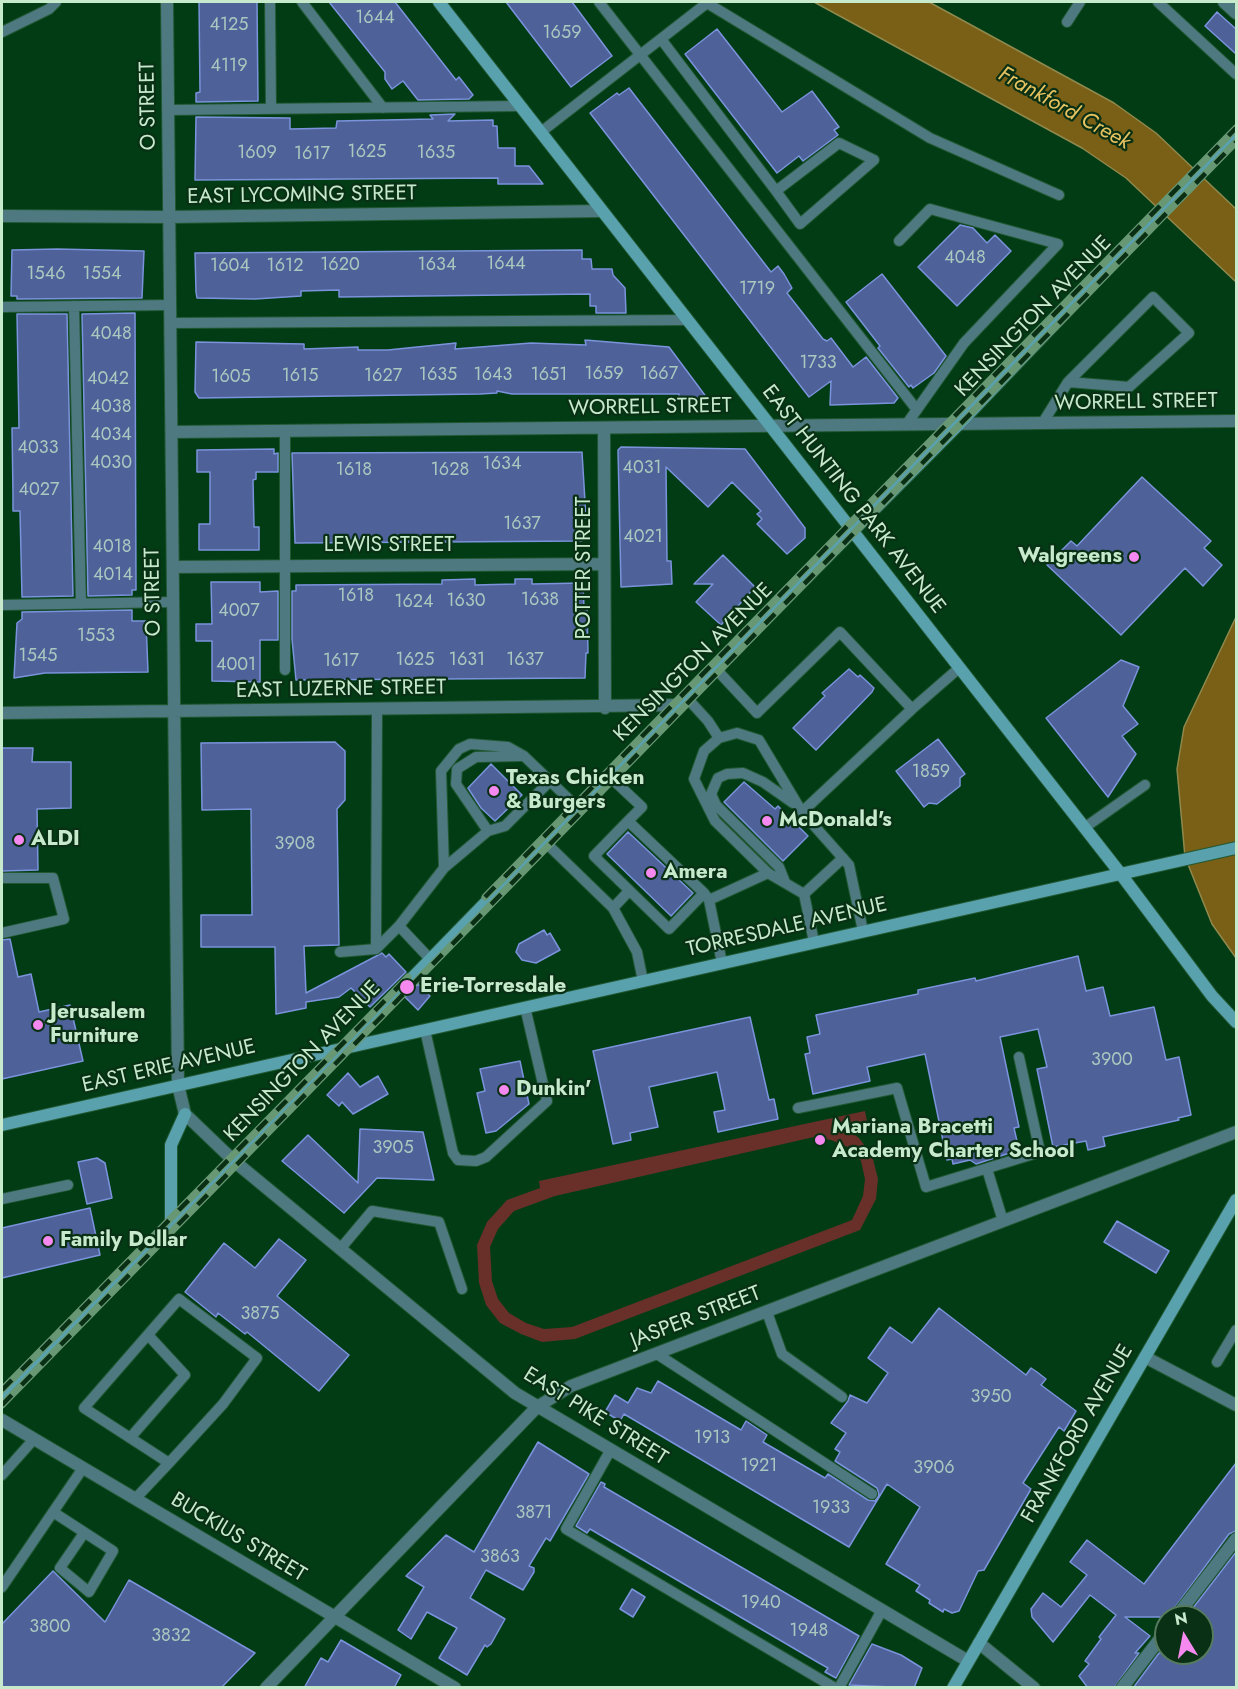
<!DOCTYPE html>
<html>
<head>
<meta charset="utf-8">
<style>
  body { margin:0 }
  #map { position:relative; width:1238px; height:1689px; overflow:hidden; background:#013c15; font-family:Jost,sans-serif }
  canvas { display:block }
  .frame { position:absolute; inset:0; border:3px solid #c7eacc; pointer-events:none }
  .north { position:absolute; left:1154px; top:1605px; width:60px; height:60px; box-sizing:border-box; background:#093014; border:2px solid #557a5e; border-radius:50%; rotate:350deg; font-size:16px; font-weight:700; line-height:24px; text-align:center; color:#c7eacc }
  .north::after { content:''; display:block; margin:auto; width:21px; height:27px; background:#f589ef; clip-path:polygon(50% 0,100% 100%,50% 72%,0 100%) }
</style>
</head>
<body>
<div id="map">
<canvas width="1238" height="1689"></canvas>
<div class="frame"></div>
<div class="north">N</div>
</div>
<script>
const ctx = document.querySelector('canvas').getContext('2d');
ctx.lineJoin = 'round';
function fillPath(path, color) { ctx.fillStyle = color; ctx.fill(path, 'evenodd'); }
const toPath = rows => new Path2D(rows.map(r => 'M' + r).join(''));
function trace(path, color, width, dash) { ctx.strokeStyle = color; ctx.lineWidth = width; ctx.lineCap = dash ? 'butt' : 'round'; ctx.setLineDash(dash || []); ctx.stroke(path); }
function write(font, color, halo, rows, align = 'center') {
  ctx.font = font + ' Jost,sans-serif'; ctx.lineWidth = 4.5; ctx.setLineDash([]); ctx.textBaseline = 'middle'; ctx.strokeStyle = halo; ctx.fillStyle = color; for (const [text, x, y, turn = 0] of rows) {
    ctx.save(); ctx.translate(x, y); ctx.rotate((+turn || 0) * Math.PI / 180); ctx.textAlign = isNaN(turn) ? turn : align; if (halo) ctx.strokeText(text, 0, 0); ctx.fillText(text, 0, 0); ctx.restore();
  }
}
fillPath(toPath([
  [865,1111,868,1126,848,1130,859,1138,872,1155,878,1179,876,1199,860,1230,575,1339,542,1342,521,1334,500,1323,486,1305,479,1283,477,1245,487,1222,507,1200,540,1188,539,1181],
  [814,1137,831,1140,850,1148,861,1161,865,1179,863,1196,852,1220,572,1327,544,1329,526,1323,509,1313,498,1299,492,1281,490,1247,498,1229,514,1211,555,1196]
]), '#683029');
const water = toPath([
  [814,2,929,2,1114,103,1156,133,1236,209,1236,282,1126,178,1082,148,814,2],
  [1236,617,1236,958,1212,924,1185,857,1177,769,1184,727,1236,617]
]);
fillPath(water, '#796016');
trace(water, '#90894d', 1.5);
const building = toPath([
  [199,2,257,2,258,101,196,102,196,93,200,92,199,2],
  [329,2,395,2,456,80,459,77,473,95,469,99,418,100,403,81,392,89,385,79,385,72,329,2],
  [506,2,572,2,612,56,571,87,506,2],
  [1217,12,1236,29,1236,54,1205,26,1217,12],
  [717,29,782,112,812,91,839,127,834,130,838,135,803,161,799,156,777,173,685,54,717,29],
  [629,88,771,272,778,266,784,274,792,288,787,293,823,339,827,341,831,338,853,367,866,357,898,398,894,403,830,405,831,381,809,397,590,113,617,93,619,95,629,88],
  [455,114,448,121,493,120,493,126,497,126,498,148,515,148,515,166,529,166,543,184,498,184,498,178,195,180,196,117,290,118,290,129,336,128,337,121,433,119,430,115,455,114],
  [960,225,973,228,987,243,995,235,1011,251,957,306,918,267,960,225],
  [57,249,144,251,142,298,17,299,17,296,11,296,12,250,57,249],
  [582,250,582,259,591,259,592,269,612,269,613,275,625,288,626,313,596,313,596,306,590,306,590,294,339,297,339,290,301,291,301,296,255,299,197,298,196,292,195,253,582,250],
  [882,274,946,356,934,373,913,388,911,385,909,387,878,348,880,346,846,302,882,274],
  [135,313,136,590,132,590,132,595,88,596,82,314,135,313],
  [17,314,67,314,73,596,22,597,20,511,13,511,13,494,12,428,19,428,17,314],
  [585,340,669,347,707,398,679,398,679,394,512,394,497,391,497,393,480,394,199,398,195,392,196,342,304,344,304,349,358,347,358,350,388,350,456,343,455,349,531,343,586,345,585,340],
  [621,447,745,449,805,528,805,538,787,554,757,524,762,519,757,514,761,511,732,482,708,507,666,467,667,561,671,561,672,584,621,587,618,450,621,447],
  [274,449,274,454,278,453,278,472,256,472,256,479,253,480,254,527,259,527,259,550,199,550,199,524,210,524,210,472,197,472,197,450,274,449],
  [582,452,586,518,581,518,582,541,295,543,292,453,582,452],
  [1142,477,1211,541,1204,548,1222,565,1203,586,1185,568,1121,635,1047,565,1071,541,1077,546,1142,477],
  [723,555,755,587,721,625,696,602,713,584,694,584,723,555],
  [475,579,475,585,515,584,515,579,532,579,532,584,583,583,584,608,587,607,588,653,586,653,585,678,296,680,292,639,292,591,296,591,296,585,442,584,442,580,475,579],
  [211,582,260,582,260,592,278,591,278,640,260,640,260,682,212,681,212,641,196,641,196,624,212,624,211,582],
  [132,610,132,621,146,621,148,672,45,673,14,678,17,623,22,619,22,612,132,610],
  [1121,660,1139,667,1123,706,1138,724,1122,736,1136,754,1108,797,1046,718,1121,660],
  [849,669,858,677,860,675,874,688,872,692,816,750,793,728,825,696,822,693,849,669],
  [938,739,965,774,960,778,960,786,937,804,929,803,924,807,896,771,938,739],
  [335,742,345,751,345,800,337,809,339,945,304,946,306,993,382,953,386,957,389,954,406,972,370,1007,351,988,339,997,306,1002,306,1008,276,1014,275,947,201,947,201,915,252,915,251,809,202,810,201,743,335,742],
  [2,748,33,748,32,762,71,762,71,808,37,809,38,870,2,871,2,748],
  [491,764,522,795,495,821,481,808,468,788,491,764],
  [744,782,775,809,778,806,808,836,783,861,724,802,744,782],
  [628,832,693,893,671,916,607,854,628,832],
  [544,930,547,935,550,933,560,950,536,963,522,960,516,952,519,944,544,930],
  [10,939,18,977,31,974,39,1012,70,1005,83,1061,2,1079,2,940,10,939],
  [1078,956,1086,991,1103,987,1110,1016,1154,1007,1166,1060,1179,1057,1191,1115,1178,1118,1179,1120,1103,1137,1105,1146,1088,1150,1086,1141,1053,1147,1037,1069,1047,1067,1038,1029,1000,1037,1019,1127,1014,1128,1019,1150,976,1164,970,1160,953,1164,952,1159,947,1160,925,1054,867,1067,870,1081,813,1094,805,1054,810,1053,807,1037,820,1034,816,1015,918,994,918,990,975,978,976,981,1078,956],
  [418,984,430,996,418,1010,405,997,418,984],
  [750,1017,769,1100,774,1099,778,1119,718,1132,714,1112,725,1110,717,1072,649,1087,658,1127,630,1133,631,1140,613,1144,593,1051,750,1017],
  [520,1061,529,1104,496,1131,486,1133,477,1093,485,1091,480,1069,520,1061],
  [348,1073,360,1087,378,1076,388,1094,353,1114,342,1102,339,1106,327,1095,348,1073],
  [360,1129,423,1132,434,1180,377,1178,344,1213,282,1161,308,1135,358,1183,360,1129],
  [97,1158,105,1163,112,1198,87,1204,78,1162,97,1158],
  [90,1208,100,1255,2,1278,2,1228,90,1208],
  [1117,1221,1169,1251,1156,1273,1104,1242,1117,1221],
  [279,1239,306,1260,277,1296,349,1355,319,1391,247,1332,245,1334,218,1313,216,1317,185,1292,224,1243,255,1268,279,1239],
  [939,1308,1026,1375,1031,1368,1037,1372,1046,1379,1041,1385,1076,1411,1064,1431,1059,1427,1023,1483,1031,1489,984,1570,978,1571,959,1611,952,1613,944,1609,943,1612,929,1603,930,1600,916,1591,920,1585,886,1564,920,1507,887,1484,849,1547,624,1414,620,1421,605,1412,615,1395,628,1403,637,1388,651,1393,658,1381,741,1430,746,1421,767,1435,763,1442,825,1478,828,1474,868,1500,875,1501,879,1495,877,1488,835,1461,840,1452,835,1449,846,1433,831,1423,848,1401,850,1395,867,1403,888,1373,868,1358,890,1327,912,1343,939,1308],
  [538,1442,589,1474,550,1541,546,1538,529,1566,534,1568,534,1572,523,1590,486,1570,470,1598,505,1619,491,1644,487,1647,485,1645,467,1675,439,1658,457,1628,427,1612,411,1639,398,1630,424,1587,406,1576,446,1535,474,1552,538,1442],
  [1236,1463,1236,1531,1229,1534,1168,1617,1125,1617,1150,1636,1135,1653,1139,1653,1114,1688,1088,1688,1079,1676,1089,1664,1085,1661,1101,1639,1099,1637,1116,1615,1090,1595,1053,1642,1032,1617,1031,1609,1043,1593,1061,1607,1087,1575,1070,1562,1087,1540,1144,1584,1236,1463],
  [601,1482,605,1484,604,1487,859,1636,836,1678,825,1672,828,1668,819,1663,590,1529,587,1533,576,1526,601,1482],
  [1236,1552,1236,1688,1133,1688,1159,1653,1202,1653,1202,1617,1186,1617,1236,1552],
  [53,1571,105,1622,129,1580,255,1653,221,1688,2,1688,2,1624,53,1571],
  [632,1589,645,1597,633,1617,620,1609,632,1589],
  [341,1640,401,1675,394,1688,304,1688,321,1658,328,1662,341,1640],
  [872,1644,901,1655,922,1668,914,1688,849,1685,872,1644]
]);
fillPath(building, '#4e6199');
trace(building, '#7b93db', 1.5);
const lane = toPath([
  [270,2,271,109],
  [302,2,383,108],
  [599,2,917,410],
  [1158,2,1236,74],
  [1067,22,1080,2],
  [2,32,49,9,56,2],
  [661,39,776,191,800,224,874,160,839,143,776,191],
  [168,110,519,106],
  [541,132,707,3,930,138,1059,195],
  [899,241,930,209,1058,244,964,343,906,425],
  [74,306,81,604],
  [2,307,171,305],
  [171,323,688,320],
  [1042,424,1068,382,1153,297,1189,333,1129,387,1068,382],
  [2,605,174,602],
  [716,669,757,713,840,632,912,709,958,669],
  [285,670,285,431],
  [687,698,708,721,719,738],
  [377,709,376,949,399,926,444,868,488,831,505,826,550,781,524,756,508,747,470,744,459,749,441,771,444,868],
  [609,776,642,807,628,821,594,856,669,929,704,893,628,821],
  [550,781,578,808],
  [802,812,759,740,737,733,719,738,704,751,694,779,715,821,768,873,804,894,814,942],
  [1084,828,1145,785],
  [488,831,456,784,457,769,476,757,521,756],
  [545,842,613,908],
  [2,878,53,878,64,919,2,933],
  [785,882,779,867,716,805,711,794,718,778,727,774,743,773,763,782,793,803],
  [629,891,613,908,637,952,643,981],
  [704,893,709,900,722,963],
  [804,894,843,858],
  [709,900,768,873],
  [399,926,431,960],
  [863,931,849,865,802,812,912,709],
  [340,952,376,949],
  [425,1030,453,1153,458,1160,476,1161,486,1157,547,1101,525,1007],
  [798,1108,897,1088,926,1187,1040,1152,1019,1057],
  [987,1169,1003,1221],
  [2,1199,68,1185],
  [341,1248,372,1211,439,1222,462,1289],
  [767,1312,782,1354,842,1397],
  [657,1354,872,1494],
  [1217,1362,1236,1330],
  [130,1438,185,1375,148,1335],
  [610,1451,566,1529,835,1688],
  [2,1475,34,1439],
  [135,1499,169,1463,223,1404,257,1358,179,1299,84,1408,169,1463],
  [53,1512,113,1551,89,1592,60,1568,84,1533],
  [2,1587,83,1468],
  [839,1688,882,1610]
]);
const street = toPath([
  [167,2,178,1085,185,1114,234,1161,515,1393,968,1661],
  [1224,2,1236,13],
  [2,216,169,217,602,211],
  [604,428,605,708],
  [172,432,1236,421],
  [173,567,604,564],
  [2,713,680,705],
  [1145,1357,1236,1405],
  [2,1420,455,1688],
  [1176,1617,1236,1539],
  [979,1643,1034,1688],
  [266,1688,537,1407,571,1386,1236,1132],
  [1122,1688,1166,1631]
]);
const secondary = toPath([
  [439,2,1120,873,1212,996,1236,1022],
  [2,1125,1236,848],
  [171,1225,171,1145,185,1114],
  [2,1399,609,776,958,425,1236,134],
  [953,1688,1236,1200]
]);
trace(lane, '#215832', 12);
trace(street, '#215832', 14);
trace(secondary, '#215832', 14);
trace(lane, '#4e7980', 10);
trace(street, '#4e7980', 12);
trace(secondary, '#59a1ad', 12);
const rail = toPath([
  [485,897,1236,128],
  [2,1390,408,977],
  [2,1405,1236,142]
]);
trace(rail, '#689774', 7);
trace(rail, '#093014', 4.5, [14]);
for (const [x, y, r, color] of [
  [1134,557,6,"#f589ef"],
  [494,791,6,"#f589ef"],
  [767,821,6,"#f589ef"],
  [19,840,6,"#f589ef"],
  [651,873,6,"#f589ef"],
  [407,987,8,"#f589ef"],
  [38,1025,6,"#f589ef"],
  [504,1090,6,"#f589ef"],
  [820,1140,6,"#f589ef"],
  [48,1241,6,"#f589ef"]
]) { const dot = new Path2D(); dot.arc(x, y, r, 0, 2 * Math.PI); ctx.fillStyle = color; ctx.fill(dot); trace(dot, '#093014', 2); }
write('18px', '#a9c8bf', null, [
  ["1644",375,19],
  ["4125",229,26],
  ["1659",562,34],
  ["4119",229,67],
  ["1625",367,153],
  ["1609",257,154],
  ["1635",436,154],
  ["1617",312,155],
  ["4048",965,259],
  ["1644",506,265],
  ["1620",340,266],
  ["1634",437,266],
  ["1604",230,267],
  ["1612",285,267],
  ["1546",46,275],
  ["1554",102,275],
  ["1719",757,290],
  ["4048",111,335],
  ["1733",818,364],
  ["1659",604,375],
  ["1667",659,375],
  ["1635",438,376],
  ["1643",493,376],
  ["1651",549,376],
  ["1615",300,377],
  ["1627",383,377],
  ["1605",231,378],
  ["4042",108,380],
  ["4038",111,408],
  ["4034",111,436],
  ["4033",38,449],
  ["4030",111,464],
  ["1634",502,465],
  ["4031",642,469],
  ["1618",354,471],
  ["1628",450,471],
  ["4027",39,491],
  ["1637",522,525],
  ["4021",643,538],
  ["4018",112,548],
  ["4014",113,576],
  ["1618",356,597],
  ["1638",540,601],
  ["1630",466,602],
  ["1624",414,603],
  ["4007",239,612],
  ["1553",96,637],
  ["1545",38,657],
  ["1625",415,661],
  ["1631",467,661],
  ["1637",525,661],
  ["1617",341,662],
  ["4001",236,666],
  ["1859",931,773],
  ["3908",295,845],
  ["3900",1112,1061],
  ["3905",393,1149],
  ["3875",260,1315],
  ["3950",991,1398],
  ["1913",712,1439],
  ["1921",759,1467],
  ["3906",934,1469],
  ["1933",831,1509],
  ["3871",534,1514],
  ["3863",500,1558],
  ["1940",761,1604],
  ["3800",50,1628],
  ["1948",809,1632],
  ["3832",171,1637]
]);
write('21px', '#c7eacc', '#093014', [
  ["O STREET",149,106,-91],
  ["EAST LYCOMING STREET",302,196,-1],
  ["KENSINGTON AVENUE",1034,317,-46],
  ["WORRELL STREET",1136,403,-1],
  ["WORRELL STREET",650,408,-1],
  ["EAST HUNTING PARK AVENUE",853,500,52],
  ["LEWIS STREET",389,546],
  ["POTTER STREET",585,568,-90],
  ["O STREET",154,592,-91],
  ["KENSINGTON AVENUE",694,663,-45],
  ["EAST LUZERNE STREET",341,690,-1],
  ["TORRESDALE AVENUE",787,928,-13],
  ["KENSINGTON AVENUE",303,1062,-46],
  ["EAST ERIE AVENUE",169,1067,-13],
  ["JASPER STREET",696,1318,-21],
  ["EAST PIKE STREET",595,1417,32],
  ["FRANKFORD AVENUE",1078,1434,-60],
  ["BUCKIUS STREET",238,1538,31]
]);
write('bold 21px', '#c7eacc', '#093014', [
  ["Walgreens",1122,557,"right"],
  ["Texas Chicken",506,779],
  ["& Burgers",506,803],
  ["McDonald's",779,821],
  ["ALDI",31,840],
  ["Amera",663,873],
  ["Erie-Torresdale",420,987],
  ["Jerusalem",50,1013],
  ["Furniture",50,1037],
  ["Dunkin'",516,1090],
  ["Mariana Bracetti",832,1128],
  ["Academy Charter School",832,1152],
  ["Family Dollar",60,1241]
], 'left');
write('italic 22px', '#e6c260', '#093014', [
  ["Frankford Creek",1064,109,29]
]);
</script>
</body>
</html>
